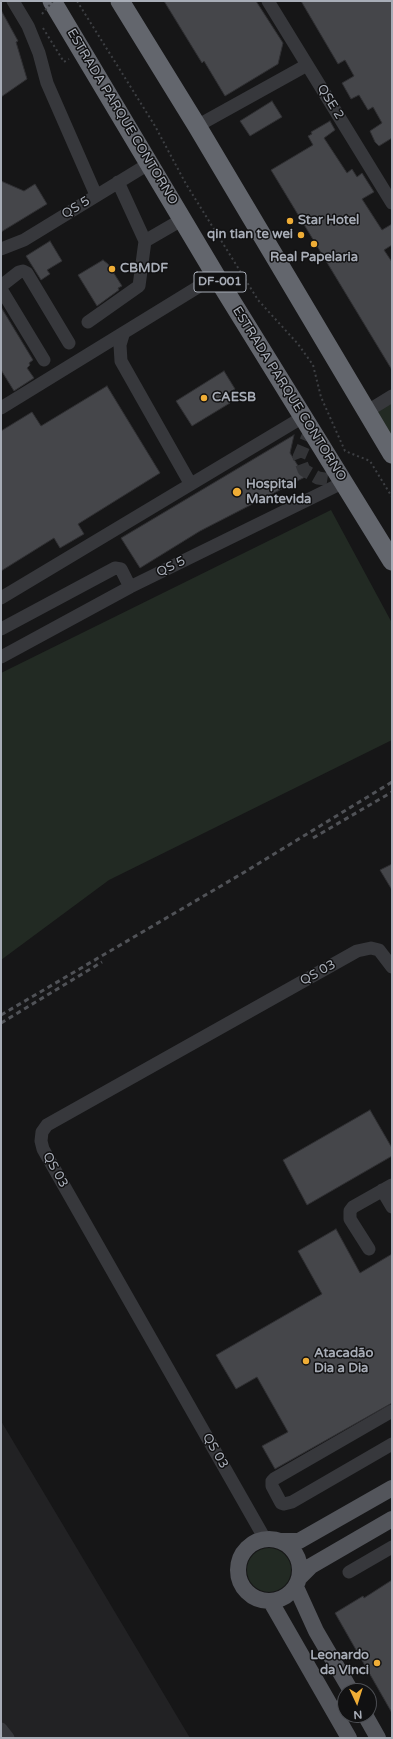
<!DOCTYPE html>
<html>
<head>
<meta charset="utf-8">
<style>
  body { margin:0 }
  #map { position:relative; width:393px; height:1739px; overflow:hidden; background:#161617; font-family:"Varela Round",sans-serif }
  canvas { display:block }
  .frame { position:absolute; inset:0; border:2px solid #a8adb7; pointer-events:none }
  .north { position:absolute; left:337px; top:1683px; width:40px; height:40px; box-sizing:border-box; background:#111112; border:1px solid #4d4f54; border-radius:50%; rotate:176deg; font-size:11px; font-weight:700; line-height:16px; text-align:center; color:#a8adb7 }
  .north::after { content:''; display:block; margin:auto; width:14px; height:18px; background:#efad36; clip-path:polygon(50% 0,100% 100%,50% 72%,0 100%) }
</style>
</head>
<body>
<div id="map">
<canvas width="393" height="1739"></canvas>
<div class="frame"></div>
<div class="north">N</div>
</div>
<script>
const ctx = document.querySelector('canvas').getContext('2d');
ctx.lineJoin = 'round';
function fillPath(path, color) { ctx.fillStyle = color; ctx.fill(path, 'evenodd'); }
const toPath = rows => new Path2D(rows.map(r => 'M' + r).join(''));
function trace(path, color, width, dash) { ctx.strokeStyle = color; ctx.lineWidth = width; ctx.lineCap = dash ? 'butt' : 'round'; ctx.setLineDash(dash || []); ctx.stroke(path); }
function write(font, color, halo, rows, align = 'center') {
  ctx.font = font + ' "Varela Round",sans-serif'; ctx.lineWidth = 3; ctx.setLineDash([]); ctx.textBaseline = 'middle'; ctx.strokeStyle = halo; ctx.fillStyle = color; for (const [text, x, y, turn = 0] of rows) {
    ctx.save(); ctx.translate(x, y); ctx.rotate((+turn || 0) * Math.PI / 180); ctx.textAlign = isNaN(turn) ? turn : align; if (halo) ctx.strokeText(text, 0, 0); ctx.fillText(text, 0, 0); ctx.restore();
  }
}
fillPath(toPath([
  [1,1421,190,1738,1,1738]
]), '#222224');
fillPath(toPath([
  [392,396,392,452,366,412],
  [331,510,392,623,392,740,109,880,1,960,1,673],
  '247 1570a22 22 0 1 1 44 0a22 22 0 1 1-44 0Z'
]), '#222a23');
const building = toPath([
  [164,1,256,1,283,43,278,64,225,96,204,61,202,63,164,1],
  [301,1,392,1,392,138,379,146,375,142,370,131,382,123,373,107,368,110,359,95,351,99,342,83,354,76,345,60,338,64,301,1],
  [1,10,18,41,16,42,27,79,1,97,1,10],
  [272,101,282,117,250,136,240,121,272,101],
  [330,121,335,130,324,138,347,173,352,169,357,177,362,173,374,192,362,199,382,230,392,224,392,245,384,250,392,262,392,370,271,170,313,145,308,136,312,134,311,132,330,121],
  [1,181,24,191,35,184,47,204,1,232,1,181],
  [50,241,62,261,47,270,50,274,41,280,26,256,50,241],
  [103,260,108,264,122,286,118,288,119,290,97,306,78,275,103,260],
  [1,307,33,360,29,363,30,365,27,368,34,378,14,391,1,370,1,307],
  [224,371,235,389,225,395,230,403,192,426,176,401,224,371],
  [107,386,160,473,78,524,84,534,60,548,54,538,1,571,1,431,32,412,41,426,107,386],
  [294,435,290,453,305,477,200,531,140,568,121,538,294,435],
  [392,864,392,890,380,870,392,864],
  [370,1110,392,1148,392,1156,307,1205,283,1160,370,1110],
  [336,1229,360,1273,392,1254,392,1403,275,1469,262,1446,288,1432,257,1377,236,1389,216,1355,322,1294,298,1251,336,1229],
  [392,1580,392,1713,335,1613,363,1596,364,1598,392,1580]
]);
fillPath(building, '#45464a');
trace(building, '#303033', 1);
trace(toPath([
  [311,429,299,457,304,470,318,478,344,482]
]), '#333437', 13, [13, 6]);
trace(toPath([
  [77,1,155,126,186,184,258,300,298,344,313,365,321,397,345,451,370,461,392,497],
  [43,28,64,62,69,59]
]), '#3d3f43', 2, [2, 3]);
trace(toPath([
  [13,1,28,26,39,53,47,83,96,195],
  [268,1,392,203],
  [197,126,307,65],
  [118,182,145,241],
  [1,249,24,240,150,163],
  [1,286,19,272,23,271,27,273,69,343],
  [1,289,44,360],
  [88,322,139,286,145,241,183,219],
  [123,335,120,345,121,361,190,483],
  [1,408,216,276],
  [366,412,392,396],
  [1,598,303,417],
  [1,629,115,568,121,569,130,587],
  [1,657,130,587,344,482],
  [382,1190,392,1207],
  [369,1249,350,1219,350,1211,353,1207,392,1185],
  [392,1411,274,1479,272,1481,272,1486,281,1503,284,1504,292,1502,392,1444],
  [265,1539,43,1149,41,1141,42,1132,47,1125,357,951,371,948,379,950,392,967],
  [349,1572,392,1547],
  [1,1729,8,1738]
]), '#37383c', 13);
trace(toPath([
  '238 1570a31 31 0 1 1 62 0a31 31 0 1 1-62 0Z',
  [281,1541,299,1541,392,1488],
  [300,1577,311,1566,392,1519],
  [296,1587,316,1631,351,1691],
  [271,1602,349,1738],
  [365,1715,378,1738]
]), '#53555b', 16);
trace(toPath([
  [52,1,216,276,392,561],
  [120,1,197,126,392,454]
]), '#63666d', 19);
trace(toPath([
  [313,838,392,792],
  [1,1015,243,873,392,782],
  [1,1023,102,962]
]), '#505257', 3, [5, 4]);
trace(toPath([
  [42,14,53,1]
]), '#3d3f43', 2, [2, 3]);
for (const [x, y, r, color] of [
  [290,221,4,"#efad36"],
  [301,235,4,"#efad36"],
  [314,244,4,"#efad36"],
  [112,269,4,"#efad36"],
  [204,398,4,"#efad36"],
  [237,492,5,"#efad36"],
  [306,1361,4,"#efad36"],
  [377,1663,4,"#efad36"]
]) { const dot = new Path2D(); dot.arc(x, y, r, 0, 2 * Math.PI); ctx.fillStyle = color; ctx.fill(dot); trace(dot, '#111112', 1.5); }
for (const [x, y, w] of [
  [220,282,52]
]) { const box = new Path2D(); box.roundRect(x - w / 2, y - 10, w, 20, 3); ctx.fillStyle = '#111112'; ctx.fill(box); trace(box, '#a8adb7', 1); }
write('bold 12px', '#a8adb7', null, [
  ["DF-001",220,282]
]);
write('13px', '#a8adb7', '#111112', [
  ["QSE 2",330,102,58],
  ["ESTRADA PARQUE CONTORNO",122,117,59],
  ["QS 5",76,208,-32],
  ["ESTRADA PARQUE CONTORNO",289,394,58],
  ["QS 5",171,567,-26],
  ["QS 03",318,973,-29],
  ["QS 03",55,1170,61],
  ["QS 03",215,1451,60]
]);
write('bold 13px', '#a8adb7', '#111112', [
  ["Star Hotel",298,221],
  ["qin tian te wei",293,235,"right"],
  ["Real Papelaria",314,258,"center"],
  ["CBMDF",120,269],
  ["CAESB",212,398],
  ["Hospital",246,485],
  ["Mantevida",246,500],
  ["Atacadão",314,1354],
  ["Dia a Dia",314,1369],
  ["Leonardo",369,1656,"right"],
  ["da Vinci",369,1671,"right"]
], 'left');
</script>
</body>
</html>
